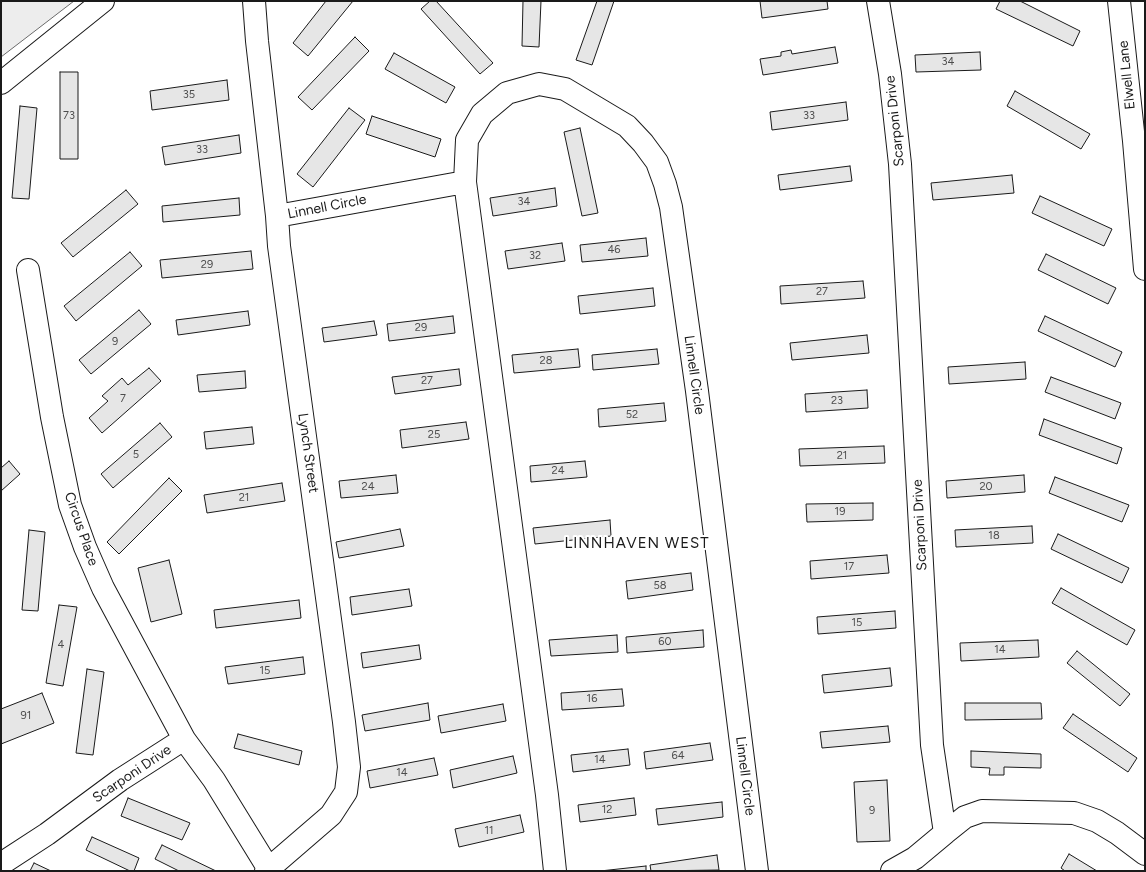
<!DOCTYPE html>
<html>
<head>
<meta charset="utf-8">
<style>
  body { margin:0 }
  #map { position:relative; width:1146px; height:872px; overflow:hidden; background:#fff; font-family:Figtree,sans-serif }
  canvas { display:block }
  .frame { position:absolute; inset:0; border:2px solid #1a1a1a; pointer-events:none }
</style>
</head>
<body>
<div id="map">
<canvas width="1146" height="872"></canvas>
<div class="frame"></div>
</div>
<script>
const ctx = document.querySelector('canvas').getContext('2d');
ctx.lineJoin = 'round';
function fillPath(path, color) { ctx.fillStyle = color; ctx.fill(path, 'evenodd'); }
const toPath = rows => new Path2D(rows.map(r => 'M' + r).join(''));
function trace(path, color, width, dash) { ctx.strokeStyle = color; ctx.lineWidth = width; ctx.lineCap = dash ? 'butt' : 'round'; ctx.setLineDash(dash || []); ctx.stroke(path); }
function write(font, color, halo, rows, align = 'center') {
  ctx.font = font + ' Figtree,sans-serif'; ctx.lineWidth = 4; ctx.setLineDash([]); ctx.textBaseline = 'middle'; ctx.strokeStyle = halo; ctx.fillStyle = color; for (const [text, x, y, turn = 0] of rows) {
    ctx.save(); ctx.translate(x, y); ctx.rotate((+turn || 0) * Math.PI / 180); ctx.textAlign = isNaN(turn) ? turn : align; if (halo) ctx.strokeText(text, 0, 0); ctx.fillText(text, 0, 0); ctx.restore();
  }
}
const green = toPath([
  [1,1,74,1,1,57,1,1]
]);
fillPath(green, '#ededed');
trace(green, '#6a6a6a', 1);
const building = toPath([
  [326,1,353,1,308,56,293,43,326,1],
  [430,1,436,1,493,63,480,74,421,9,430,1],
  [523,1,541,1,539,47,522,46,523,1],
  [597,1,614,1,592,65,576,60,597,1],
  [760,1,827,1,828,9,762,18,760,1],
  [1000,1,1020,1,1080,31,1073,46,996,9,1000,1],
  [355,37,369,51,312,110,298,97,355,37],
  [835,47,838,63,763,75,760,59,781,56,781,52,791,50,792,54,835,47],
  [980,52,981,70,916,72,915,55,980,52],
  [394,53,455,87,446,103,385,69,394,53],
  [60,72,78,72,78,159,60,159,60,72],
  [227,80,229,100,152,110,150,91,227,80],
  [1015,91,1090,134,1081,149,1007,106,1015,91],
  [846,102,848,120,772,130,770,112,846,102],
  [20,106,37,108,29,199,12,198,20,106],
  [349,108,365,120,313,187,297,174,349,108],
  [372,116,441,139,435,157,366,134,372,116],
  [580,128,598,213,582,216,564,132,580,128],
  [239,135,241,153,165,165,162,147,239,135],
  [850,166,852,181,780,190,778,175,850,166],
  [1012,175,1014,193,933,200,931,183,1012,175],
  [555,188,557,206,493,216,490,198,555,188],
  [126,190,138,204,73,257,61,243,126,190],
  [1040,196,1112,229,1104,246,1032,213,1040,196],
  [239,198,240,215,163,222,162,206,239,198],
  [646,238,648,256,582,262,580,245,646,238],
  [562,243,565,261,508,269,505,251,562,243],
  [251,251,253,269,162,278,160,260,251,251],
  [130,252,142,266,76,321,64,306,130,252],
  [1046,254,1116,288,1108,304,1038,270,1046,254],
  [863,281,865,298,781,304,780,286,863,281],
  [653,288,655,306,580,314,578,296,653,288],
  [139,310,151,324,91,374,79,360,139,310],
  [248,311,250,325,178,335,176,320,248,311],
  [453,316,455,333,389,341,387,324,453,316],
  [1045,316,1122,352,1115,367,1038,331,1045,316],
  [374,321,377,335,324,342,322,328,374,321],
  [867,335,869,353,792,360,790,343,867,335],
  [578,349,580,367,514,373,512,355,578,349],
  [657,349,659,364,593,370,592,355,657,349],
  [1025,362,1026,379,949,384,948,367,1025,362],
  [149,368,161,381,102,433,89,418,108,401,102,396,122,378,128,385,149,368],
  [459,369,461,385,395,394,392,377,459,369],
  [245,371,246,388,199,392,197,375,245,371],
  [1051,377,1121,403,1115,419,1045,392,1051,377],
  [867,390,868,408,806,412,805,394,867,390],
  [664,403,666,421,599,427,598,409,664,403],
  [1044,419,1122,448,1117,464,1039,435,1044,419],
  [466,422,469,439,402,448,400,430,466,422],
  [160,423,172,437,113,488,101,474,160,423],
  [252,427,254,444,206,449,204,432,252,427],
  [884,446,885,463,800,466,799,449,884,446],
  [9,461,20,474,1,491,1,468,9,461],
  [585,461,587,477,531,482,530,466,585,461],
  [396,475,398,493,341,498,339,481,396,475],
  [1024,475,1025,492,947,498,946,481,1024,475],
  [1055,477,1129,505,1122,522,1049,493,1055,477],
  [169,478,182,491,119,554,107,542,169,478],
  [282,483,285,501,207,513,204,495,282,483],
  [873,503,873,520,807,522,806,504,873,503],
  [610,520,611,536,535,544,533,528,610,520],
  [1032,526,1033,543,956,547,955,530,1032,526],
  [400,529,404,546,339,558,336,542,400,529],
  [29,530,45,532,38,611,22,610,29,530],
  [1058,534,1129,568,1122,583,1051,549,1058,534],
  [887,555,889,573,811,579,810,561,887,555],
  [169,560,182,614,151,622,138,568,169,560],
  [691,573,693,590,628,599,626,581,691,573],
  [1061,588,1135,630,1127,645,1052,603,1061,588],
  [409,589,412,606,352,615,350,597,409,589],
  [299,600,301,618,216,628,214,610,299,600],
  [59,605,77,607,63,686,46,683,59,605],
  [895,611,896,628,818,634,817,617,895,611],
  [703,630,704,647,627,653,626,637,703,630],
  [617,635,618,652,551,656,549,640,617,635],
  [1038,640,1039,657,961,661,960,643,1038,640],
  [419,645,421,659,363,668,361,653,419,645],
  [1077,651,1130,694,1120,706,1067,663,1077,651],
  [303,657,305,674,228,684,225,667,303,657],
  [890,668,892,686,824,693,822,675,890,668],
  [87,669,104,672,93,755,76,753,87,669],
  [622,689,624,706,562,710,561,693,622,689],
  [42,693,54,723,1,744,1,709,42,693],
  [428,703,430,720,365,731,362,715,428,703],
  [965,703,1041,703,1042,719,965,720,965,703],
  [503,704,506,721,441,733,438,716,503,704],
  [1073,714,1137,758,1128,772,1063,728,1073,714],
  [888,726,890,742,822,748,820,732,888,726],
  [238,734,302,751,299,765,234,748,238,734],
  [710,743,713,760,646,769,644,752,710,743],
  [628,749,630,765,573,772,571,755,628,749],
  [971,751,1041,754,1041,768,1004,767,1004,775,989,775,990,768,971,767,971,751],
  [513,756,517,773,453,788,450,770,513,756],
  [434,758,438,775,370,788,367,771,434,758],
  [887,780,890,841,857,842,854,782,887,780],
  [128,798,190,823,182,840,121,816,128,798],
  [634,798,636,815,580,822,578,805,634,798],
  [722,802,723,817,658,825,656,809,722,802],
  [520,815,524,832,459,847,455,829,520,815],
  [92,837,139,858,134,871,130,871,86,850,92,837],
  [162,845,216,871,179,871,155,859,162,845],
  [1069,854,1097,871,1065,871,1061,868,1069,854],
  [717,855,719,870,651,871,650,865,717,855],
  [34,863,51,871,30,871,34,863],
  [646,866,646,871,600,871,646,866]
]);
fillPath(building, '#e6e6e6');
trace(building, '#1a1a1a', 1);
const street = toPath([
  [254,1,257,41,277,216,279,246,344,722,349,767,346,792,331,815,266,871],
  [878,1,890,74,900,164,932,745,945,833,965,817,982,811,1074,813,1097,821,1117,833,1145,854],
  [1119,1,1134,141,1145,269],
  [1,83,103,1],
  [277,216,465,182],
  [28,270,52,417,70,505,85,547,103,588,184,739],
  [1,864,47,834,120,780,184,739,214,780,270,871],
  [555,871,547,795,465,182,467,140,482,114,507,93,539,84,565,89,627,126,643,143,657,162,665,184,671,207,697,391,757,871],
  [892,871,915,858,945,833]
]);
trace(street, '#1a1a1a', 24);
trace(street, '#fff', 22);
write('11px', '#4d4d4d', null, [
  ["34",948,62],
  ["35",189,95],
  ["73",69,116],
  ["33",809,116],
  ["33",202,150],
  ["34",524,202],
  ["46",614,250],
  ["32",535,256],
  ["29",207,265],
  ["27",822,292],
  ["29",421,328],
  ["9",115,342],
  ["28",546,361],
  ["27",427,381],
  ["7",123,399],
  ["23",837,401],
  ["52",632,415],
  ["25",434,435],
  ["5",136,455],
  ["21",842,456],
  ["24",558,471],
  ["24",368,487],
  ["20",986,487],
  ["21",244,498],
  ["19",840,512],
  ["18",994,536],
  ["17",849,567],
  ["58",660,586],
  ["15",857,623],
  ["60",665,642],
  ["4",61,645],
  ["14",1000,650],
  ["15",265,671],
  ["16",592,699],
  ["91",26,716],
  ["64",678,756],
  ["14",600,760],
  ["14",402,773],
  ["12",607,810],
  ["9",872,811],
  ["11",489,831]
]);
write('14px', '#1a1a1a', '#fff', [
  ["Elwell Lane",1127,75,-96],
  ["Scarponi Drive",895,121,-96],
  ["Linnell Circle",327,207,-11],
  ["Linnell Circle",694,375,82],
  ["Lynch Street",308,453,82],
  ["Scarponi Drive",920,525,-93],
  ["Circus Place",81,529,71],
  ["Scarponi Drive",132,774,-34],
  ["Linnell Circle",745,776,83]
]);
ctx.letterSpacing = '1px';
write('15px', '#1a1a1a', '#fff', [
  ["LINNHAVEN WEST",637,544]
]);
ctx.letterSpacing = '0px';
</script>
</body>
</html>
